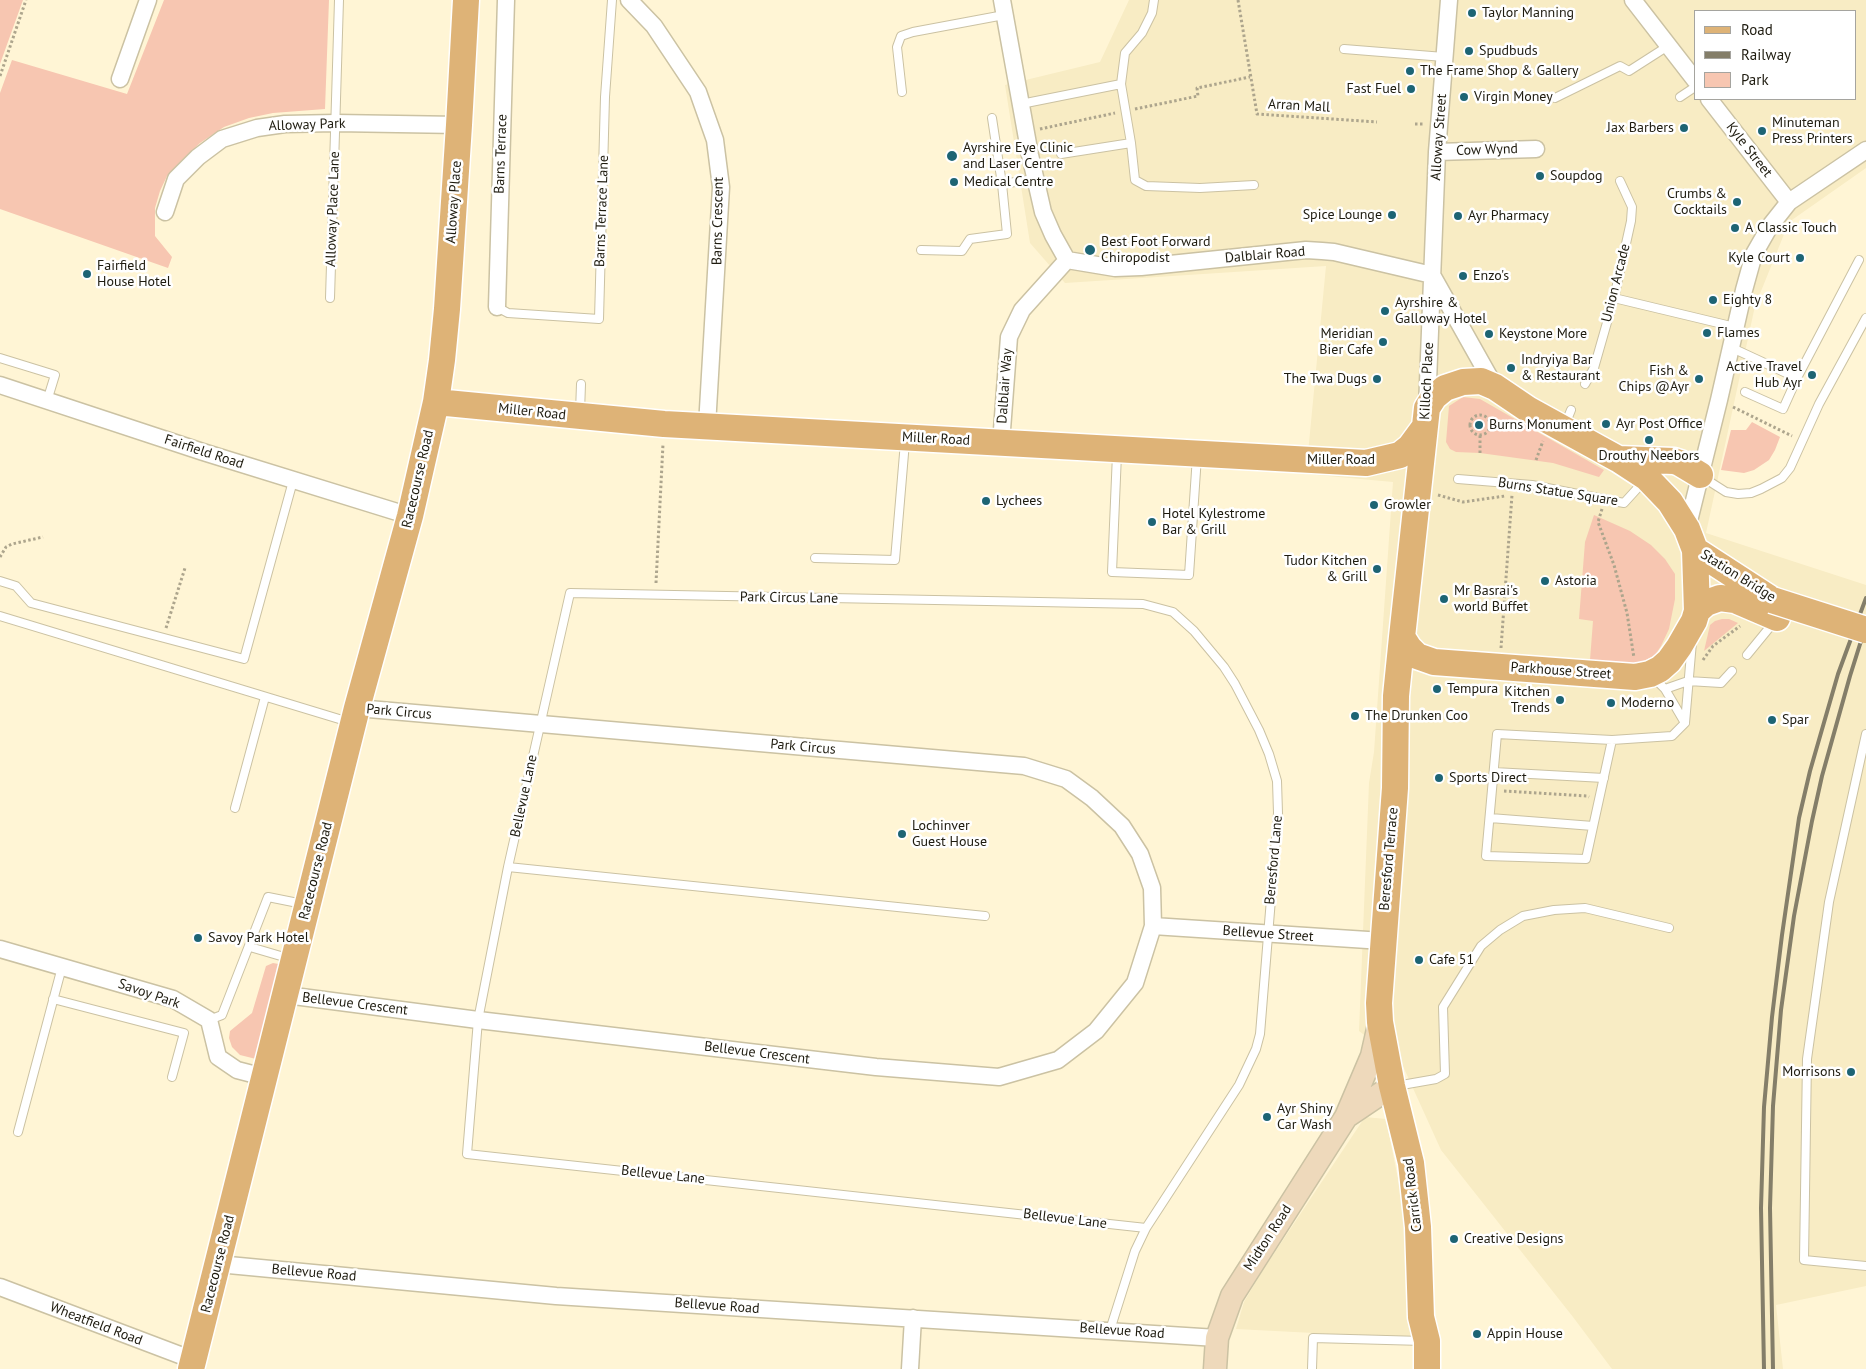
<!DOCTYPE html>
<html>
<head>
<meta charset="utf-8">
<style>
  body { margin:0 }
  #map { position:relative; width:1866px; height:1369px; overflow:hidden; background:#fff5d5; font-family:"PT Sans",sans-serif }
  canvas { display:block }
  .legend { position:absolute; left:1694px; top:10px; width:162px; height:90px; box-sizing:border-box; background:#fff; border:1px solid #a5a49f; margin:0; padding:6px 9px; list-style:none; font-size:15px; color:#1e1b0f }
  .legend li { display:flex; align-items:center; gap:10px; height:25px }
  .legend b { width:25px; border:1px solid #a5a49f }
</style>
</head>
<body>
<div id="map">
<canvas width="1866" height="1369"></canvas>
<ul class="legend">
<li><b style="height:6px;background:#deb377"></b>Road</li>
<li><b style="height:6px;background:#847e69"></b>Railway</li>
<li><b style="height:14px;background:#f7c6b1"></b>Park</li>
</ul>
</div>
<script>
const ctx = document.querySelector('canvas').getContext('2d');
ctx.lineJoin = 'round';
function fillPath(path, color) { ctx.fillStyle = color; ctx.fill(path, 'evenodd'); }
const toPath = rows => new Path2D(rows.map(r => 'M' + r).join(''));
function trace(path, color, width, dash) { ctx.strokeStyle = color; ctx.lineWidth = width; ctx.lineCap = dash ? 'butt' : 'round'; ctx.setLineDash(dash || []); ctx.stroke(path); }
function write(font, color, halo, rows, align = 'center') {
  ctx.font = font + ' "PT Sans",sans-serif'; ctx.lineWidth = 5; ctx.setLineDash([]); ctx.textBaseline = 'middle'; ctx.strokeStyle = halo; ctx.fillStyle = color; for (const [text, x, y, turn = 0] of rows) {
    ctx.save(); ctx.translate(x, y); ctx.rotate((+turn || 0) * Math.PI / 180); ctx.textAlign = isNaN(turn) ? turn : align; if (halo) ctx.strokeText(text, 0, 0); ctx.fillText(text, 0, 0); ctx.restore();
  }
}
fillPath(toPath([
  [1129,0,1866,0,1866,168,1789,222,1755,306,1706,533,1866,585,1866,1286,1776,1305,1783,1369,1612,1369,1573,1317,1441,1150,1402,1064,1359,1031,1369,783,1374,752,1393,482,1306,474,1326,266,1065,283,1030,243,1005,85,1100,62],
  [1695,11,1855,11,1855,99,1695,99],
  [1365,1117,1386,1119,1406,1219,1411,1338,1236,1329,1244,1302,1261,1273]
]), '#f8ecc4');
fillPath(toPath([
  [0,0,23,0,0,64],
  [164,0,329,0,325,109,273,113,249,118,224,127,200,143,183,159,167,176,160,191,155,208,155,236,172,257,168,268,0,209,0,93,12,60,127,94],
  [1463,397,1480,399,1604,470,1599,477,1553,463,1480,453,1456,452,1450,449,1446,442,1449,406],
  [1752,422,1780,437,1775,450,1769,460,1754,470,1744,473,1721,470,1731,430,1746,430],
  [1594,515,1630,531,1651,545,1665,559,1675,574,1675,599,1669,629,1661,646,1655,655,1642,662,1634,664,1590,660,1593,621,1579,619,1585,542],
  [1722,619,1729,619,1738,623,1704,651,1710,625,1715,621],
  [273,963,284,965,260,1060,240,1055,232,1047,229,1038,230,1031,252,1013,266,966]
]), '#f7c6b1');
const lane = toPath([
  [1344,49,1444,57],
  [1121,84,1125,53,1142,33,1152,13,1154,0],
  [902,92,897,47,901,36,913,32,1004,15],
  [1680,97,1695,87],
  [1555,98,1620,66,1629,71,1668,46],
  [1021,104,1121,84,1131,143,1061,154],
  [1131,143,1135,180,1146,186,1200,188,1254,185],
  [1002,184,1035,179],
  [921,250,962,251,970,239,1007,234,1002,184,992,118],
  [330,298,339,0],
  [1614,298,1735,327],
  [497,307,508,313,599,319,605,97,612,0],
  [1730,347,1797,378,1783,409,1745,392],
  [0,358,55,375,47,401],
  [1797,378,1859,260],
  [1585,384,1594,368,1614,298,1631,221,1632,207,1620,181],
  [580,412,581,384],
  [1565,425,1571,410],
  [1117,454,1112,572,1189,575,1197,456],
  [1704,478,1726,492,1738,494,1751,493,1761,489,1782,478,1790,468,1819,404,1866,318],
  [1458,479,1532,485,1624,503,1644,481],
  [815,558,895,560,905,442],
  [0,581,16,586,31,603,244,659,293,481],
  [0,616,349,722],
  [1747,655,1774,622],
  [1654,678,1665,689,1685,723],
  [1665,689,1688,681,1721,683,1732,671],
  [1866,734,1829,902,1807,1059,1804,1260,1866,1266],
  [1612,740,1586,859,1486,856,1497,734,1612,740,1672,736,1685,723,1692,642],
  [1494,772,1604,778],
  [235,808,265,697],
  [1490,818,1593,826],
  [508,867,985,916],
  [250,947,291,959],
  [53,999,184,1033,172,1077],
  [209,1020,222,1015,268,897,303,904],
  [1396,1086,1436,1079,1445,1074,1443,1007,1481,946,1500,930,1523,916,1554,910,1585,908,1669,928],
  [18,1132,62,967],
  [1110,1330,1135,1251,1146,1228,1239,1085,1256,1049,1260,1034,1278,813,1277,781,1269,754,1259,730,1235,684,1224,667,1194,631,1173,612,1143,604,570,593,508,867,478,1020,467,1154,1146,1228],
  [1312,1369,1313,1338,1423,1341]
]);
const street = toPath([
  [629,0,654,26,698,92,715,140,721,187,707,426],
  [1002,0,1030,155,1043,212,1053,235,1067,260],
  [1633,0,1695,80],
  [120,79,148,0],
  [1709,99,1789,202],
  [1437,152,1536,149],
  [165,212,176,179,198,157,222,139,257,128,285,124,336,123,459,125],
  [1067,260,1115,268,1141,267,1306,250,1322,251,1334,252,1432,275],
  [1432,275,1495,387],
  [497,307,506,0],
  [0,385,203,452,410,516],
  [1427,408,1437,152,1449,0],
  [1001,443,1009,337,1022,310,1067,260],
  [1687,529,1719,400,1744,290,1754,254,1770,226,1789,202,1866,150],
  [1153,926,1383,941],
  [0,949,173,999,209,1020,218,1057,237,1070,264,1077],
  [286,995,478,1020,876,1067,999,1077,1058,1060,1096,1031,1135,983,1153,926,1152,888,1140,854,1122,826,1092,798,1066,779,1024,766,357,708],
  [218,1264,556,1296,1217,1338],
  [0,1287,193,1360],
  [910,1369,913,1318]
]);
const secondary = toPath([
  [1346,1117,1392,1086],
  [1215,1369,1217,1338,1232,1296,1346,1117,1372,1056,1379,1025]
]);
const primary = toPath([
  [436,402,664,424,1366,463,1400,455,1410,447,1424,428],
  [1618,459,1674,461,1680,463,1700,475],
  [1695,550,1772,600],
  [1697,611,1706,603,1720,598,1735,600,1777,618],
  [1402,637,1409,648,1417,656,1434,662,1635,677,1650,674,1660,669,1669,661,1679,647,1694,621,1697,611,1695,550,1687,529,1670,502,1647,478,1618,459,1529,410,1495,387,1481,381,1463,382,1445,388,1434,397,1427,408,1402,637,1396,696,1395,788,1379,1003,1380,1022,1392,1086,1411,1163,1418,1227,1421,1317,1427,1341,1427,1369],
  [191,1369,357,708,410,516,436,402,442,360,447,309,459,125,466,0]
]);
trace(lane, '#cbc2a3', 10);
trace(street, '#cbc2a3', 19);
trace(secondary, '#cbc2a3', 25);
trace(primary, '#fff', 29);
trace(toPath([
  [1238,0,1257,114,1377,122],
  [0,76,26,0],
  [1135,109,1198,96,1197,88,1250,77],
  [1415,124,1424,124],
  [1040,129,1115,113],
  [1733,407,1792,436],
  '1470 425a10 10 0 1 1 20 0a10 10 0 1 1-20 0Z',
  [1480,453,1480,434],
  [1536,460,1543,441],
  [1438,495,1463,502,1505,496],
  [1602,509,1598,522,1614,565,1627,613,1634,658],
  [0,557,6,547,12,544,43,537],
  [656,583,663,444],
  [166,628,185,568],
  [1501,648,1512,495],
  [1703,660,1713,646,1740,626],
  [1504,791,1587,796,1589,797]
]), '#ada58d', 3, [2.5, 2.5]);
trace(lane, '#fff', 8);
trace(street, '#fff', 16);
trace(secondary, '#eed9bb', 22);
trace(primary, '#deb377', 26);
trace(toPath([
  [1764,1369,1761,1208,1764,1107,1772,1017,1782,935,1799,818,1810,771,1838,674,1866,598],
  [1773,1369,1770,1208,1773,1106,1781,1010,1794,916,1812,821,1822,776,1850,676,1866,625]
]), '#847e69', 4);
const primaryBridge = toPath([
  [1772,600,1866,630]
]);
trace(primaryBridge, '#fff', 29, []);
trace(primaryBridge, '#deb377', 26);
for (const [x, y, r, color] of [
  [1472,13,5,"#1d6474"],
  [1469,51,5,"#1d6474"],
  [1410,71,5,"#1d6474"],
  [1411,89,5,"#1d6474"],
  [1464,97,5,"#1d6474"],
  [1684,128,5,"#1d6474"],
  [1762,131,5,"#1d6474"],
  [952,156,6,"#1d6474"],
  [1540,176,5,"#1d6474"],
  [954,182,5,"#1d6474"],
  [1737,202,5,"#1d6474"],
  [1392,215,5,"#1d6474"],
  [1458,216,5,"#1d6474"],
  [1735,228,5,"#1d6474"],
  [1090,250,6,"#1d6474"],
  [1800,258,5,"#1d6474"],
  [87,274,5,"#1d6474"],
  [1463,276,5,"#1d6474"],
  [1713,300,5,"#1d6474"],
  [1385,311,5,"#1d6474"],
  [1707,333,5,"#1d6474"],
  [1489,334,5,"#1d6474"],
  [1383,342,5,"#1d6474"],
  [1511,368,5,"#1d6474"],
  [1812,375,5,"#1d6474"],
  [1377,379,5,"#1d6474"],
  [1699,379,5,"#1d6474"],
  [1606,424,5,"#1d6474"],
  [1479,425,5,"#1d6474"],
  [1649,440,5,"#1d6474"],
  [986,501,5,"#1d6474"],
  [1374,505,5,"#1d6474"],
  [1152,522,5,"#1d6474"],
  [1377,569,5,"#1d6474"],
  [1545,581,5,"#1d6474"],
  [1444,599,5,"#1d6474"],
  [1437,689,5,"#1d6474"],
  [1560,700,5,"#1d6474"],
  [1611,703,5,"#1d6474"],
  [1355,716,5,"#1d6474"],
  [1772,720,5,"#1d6474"],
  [1439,778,5,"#1d6474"],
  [902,834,5,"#1d6474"],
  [198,938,5,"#1d6474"],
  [1419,960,5,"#1d6474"],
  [1851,1072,5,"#1d6474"],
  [1267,1117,5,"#1d6474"],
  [1454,1239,5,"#1d6474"],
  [1477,1334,5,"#1d6474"]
]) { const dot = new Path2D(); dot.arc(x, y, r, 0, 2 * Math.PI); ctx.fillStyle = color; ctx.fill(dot); trace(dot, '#fff', 2); }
write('14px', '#1e1b0f', '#fff', [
  ["Taylor Manning",1482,13],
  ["Spudbuds",1479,51],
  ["The Frame Shop & Gallery",1420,71],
  ["Fast Fuel",1401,89,"right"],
  ["Virgin Money",1474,97],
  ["Minuteman",1772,123],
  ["Press Printers",1772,139],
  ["Jax Barbers",1674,128,"right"],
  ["Ayrshire Eye Clinic",963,148],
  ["and Laser Centre",963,164],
  ["Soupdog",1550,176],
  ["Medical Centre",964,182],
  ["Crumbs &",1727,194,"right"],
  ["Cocktails",1727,210,"right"],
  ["Spice Lounge",1382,215,"right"],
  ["Ayr Pharmacy",1468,216],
  ["A Classic Touch",1745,228],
  ["Best Foot Forward",1101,242],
  ["Chiropodist",1101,258],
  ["Kyle Court",1790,258,"right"],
  ["Fairfield",97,266],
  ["House Hotel",97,282],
  ["Enzo's",1473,276],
  ["Eighty 8",1723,300],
  ["Ayrshire &",1395,303],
  ["Galloway Hotel",1395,319],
  ["Flames",1717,333],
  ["Meridian",1373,334,"right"],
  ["Bier Cafe",1373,350,"right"],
  ["Keystone More",1499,334],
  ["Indryiya Bar",1521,360],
  ["& Restaurant",1521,376],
  ["Active Travel",1802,367,"right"],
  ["Hub Ayr",1802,383,"right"],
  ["Fish &",1689,371,"right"],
  ["Chips @Ayr",1689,387,"right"],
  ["The Twa Dugs",1367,379,"right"],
  ["Ayr Post Office",1616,424],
  ["Burns Monument",1489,425],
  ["Drouthy Neebors",1649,456,"center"],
  ["Lychees",996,501],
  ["Growler",1384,505],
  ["Hotel Kylestrome",1162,514],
  ["Bar & Grill",1162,530],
  ["Tudor Kitchen",1367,561,"right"],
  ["& Grill",1367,577,"right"],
  ["Astoria",1555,581],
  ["Mr Basrai's",1454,591],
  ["world Buffet",1454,607],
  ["Tempura",1447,689],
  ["Kitchen",1550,692,"right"],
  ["Trends",1550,708,"right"],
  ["Moderno",1621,703],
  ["The Drunken Coo",1365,716],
  ["Spar",1782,720],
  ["Sports Direct",1449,778],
  ["Lochinver",912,826],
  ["Guest House",912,842],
  ["Savoy Park Hotel",208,938],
  ["Cafe 51",1429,960],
  ["Morrisons",1841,1072,"right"],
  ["Ayr Shiny",1277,1109],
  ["Car Wash",1277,1125],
  ["Creative Designs",1464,1239],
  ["Appin House",1487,1334]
], 'left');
write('14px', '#1e1b0f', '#fff', [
  ["Arran Mall",1299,106,3],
  ["Alloway Park",307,125,-2],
  ["Alloway Street",1439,137,-86],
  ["Cow Wynd",1487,150,-2],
  ["Kyle Street",1749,150,52],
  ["Barns Terrace",501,154,-88],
  ["Alloway Place",454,202,-86],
  ["Alloway Place Lane",333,209,-88],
  ["Barns Terrace Lane",602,211,-88],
  ["Barns Crescent",718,221,-89],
  ["Dalblair Road",1265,255,-5],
  ["Union Arcade",1616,283,-76],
  ["Killoch Place",1427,381,-87],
  ["Dalblair Way",1005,386,-86],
  ["Miller Road",532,412,6],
  ["Miller Road",936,439,3],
  ["Fairfield Road",204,452,18],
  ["Miller Road",1341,460],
  ["Racecourse Road",418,479,-77],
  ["Burns Statue Square",1558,492,9],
  ["Station Bridge",1738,576,32],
  ["Park Circus Lane",789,598,1],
  ["Parkhouse Street",1561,671,4],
  ["Park Circus",399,712,5],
  ["Park Circus",803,747,5],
  ["Bellevue Lane",524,796,-78],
  ["Beresford Terrace",1389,859,-85],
  ["Beresford Lane",1274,860,-85],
  ["Racecourse Road",316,871,-76],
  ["Bellevue Street",1268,934,4],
  ["Savoy Park",149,994,19],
  ["Bellevue Crescent",355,1004,7],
  ["Bellevue Crescent",757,1053,7],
  ["Bellevue Lane",663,1175,6],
  ["Carrick Road",1413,1195,-97],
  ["Bellevue Lane",1065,1219,7],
  ["Midton Road",1268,1238,-57],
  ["Racecourse Road",218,1264,-76],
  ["Bellevue Road",314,1273,5],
  ["Bellevue Road",717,1306,4],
  ["Wheatfield Road",96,1324,21],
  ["Bellevue Road",1122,1331,4]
]);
</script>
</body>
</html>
